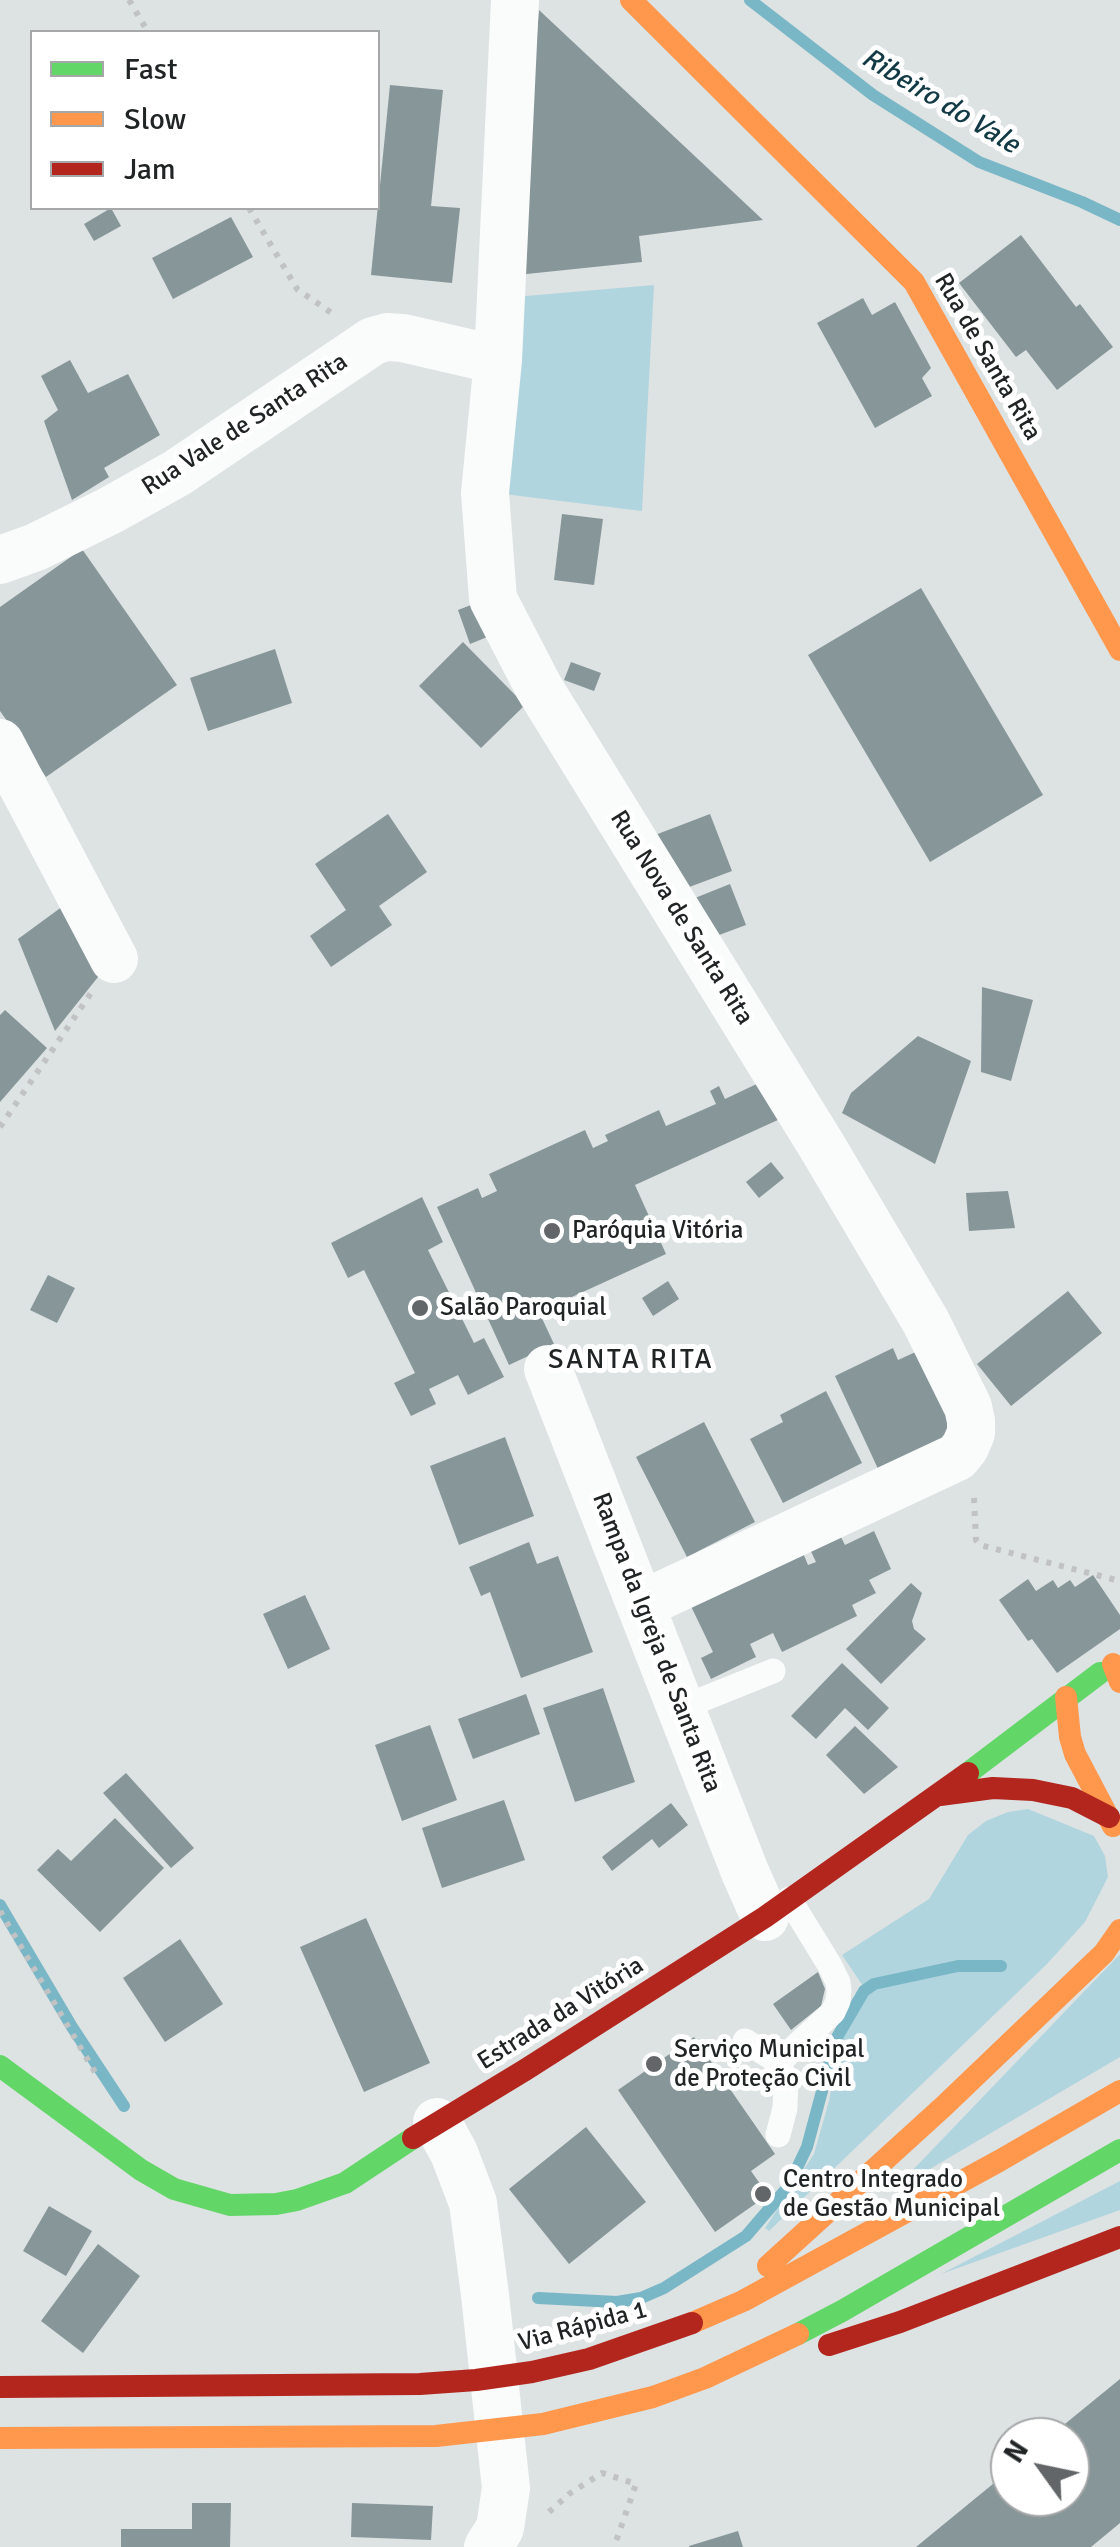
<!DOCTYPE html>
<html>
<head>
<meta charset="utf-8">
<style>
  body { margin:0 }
  #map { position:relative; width:1120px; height:2547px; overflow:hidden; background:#dde2e3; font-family:Signika,sans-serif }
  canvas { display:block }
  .legend { position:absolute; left:30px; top:30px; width:350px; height:180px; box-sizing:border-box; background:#fff; border:2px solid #a6a7a8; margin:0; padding:12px 18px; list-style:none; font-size:30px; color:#212425 }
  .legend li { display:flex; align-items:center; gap:20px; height:50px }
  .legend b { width:50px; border:2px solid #a6a7a8 }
  .north { position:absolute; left:990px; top:2417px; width:100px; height:100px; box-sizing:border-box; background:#fff; border:2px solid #a6a7a8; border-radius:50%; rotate:303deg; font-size:28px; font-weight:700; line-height:40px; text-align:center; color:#212425 }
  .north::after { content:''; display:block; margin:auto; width:35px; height:45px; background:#636668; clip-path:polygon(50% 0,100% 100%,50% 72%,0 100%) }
</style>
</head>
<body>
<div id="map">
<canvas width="1120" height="2547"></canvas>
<ul class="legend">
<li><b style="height:12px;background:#63d668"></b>Fast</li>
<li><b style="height:12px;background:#ff974d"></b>Slow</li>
<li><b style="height:12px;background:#b3261e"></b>Jam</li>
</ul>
<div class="north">N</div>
</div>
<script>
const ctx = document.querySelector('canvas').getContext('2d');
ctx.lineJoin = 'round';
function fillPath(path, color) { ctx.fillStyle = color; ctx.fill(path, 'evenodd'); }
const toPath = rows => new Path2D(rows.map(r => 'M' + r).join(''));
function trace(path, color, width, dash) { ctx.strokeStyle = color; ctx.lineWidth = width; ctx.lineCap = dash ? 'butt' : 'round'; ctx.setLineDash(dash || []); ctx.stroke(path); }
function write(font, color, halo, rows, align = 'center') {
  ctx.font = font + ' Signika,sans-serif'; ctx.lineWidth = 10; ctx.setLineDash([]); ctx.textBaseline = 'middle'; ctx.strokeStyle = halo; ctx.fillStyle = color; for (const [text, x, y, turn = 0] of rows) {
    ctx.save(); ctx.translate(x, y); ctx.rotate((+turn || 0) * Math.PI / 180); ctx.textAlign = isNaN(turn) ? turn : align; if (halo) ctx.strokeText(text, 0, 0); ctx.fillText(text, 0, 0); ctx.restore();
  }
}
fillPath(toPath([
  [654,285,642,511,504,494,514,297],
  [1028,1809,1094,1836,1105,1856,1108,1877,1085,1922,1046,1965,769,2231,765,2228,814,2154,829,2101,840,2040,865,1989,842,1955,929,1899,968,1835,986,1821,1008,1812],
  [1120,1954,1120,2057,918,2176,911,2178,907,2176],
  [1120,2181,1120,2210,941,2274]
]), '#b1d5df');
trace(toPath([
  [750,0,873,95,979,162,1082,202,1120,220],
  [0,1905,72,2027,124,2106],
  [538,2298,617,2302,641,2298,664,2288,746,2236,788,2187,807,2147,836,2039,864,1991,874,1984,958,1966,1001,1966]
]), '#7ab7c6', 12);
fillPath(toPath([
  [539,10,763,220,639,236,642,262,517,275],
  [390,85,443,90,431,206,460,208,452,283,371,275],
  [111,208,121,226,94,241,84,224],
  [231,217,253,257,173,299,152,258],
  [1021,235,1076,307,1080,304,1113,347,1057,390,1026,350,1016,357,959,283],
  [863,298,872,315,895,302,931,368,922,378,932,396,875,428,817,323],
  [70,360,88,393,128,374,160,435,104,468,109,477,72,500,44,421,58,410,41,376],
  [562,514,603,519,594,585,554,580],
  [82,549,177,685,46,777,0,711,0,607],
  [921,588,1043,795,930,862,808,655],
  [484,600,497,633,470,644,458,610],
  [463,642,525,705,481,748,419,686],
  [275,649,292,703,208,731,190,678],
  [571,662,601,673,594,691,564,680],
  [388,814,427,872,379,906,392,925,331,967,310,936,346,910,315,864],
  [710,814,732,871,676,892,655,835],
  [730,884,746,925,711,938,695,898],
  [74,898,102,972,55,1031,18,939],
  [982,987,1033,1000,1011,1081,981,1072],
  [5,1010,47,1048,0,1102,0,1015],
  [918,1036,971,1061,935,1164,842,1113,851,1093],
  [763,1081,780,1119,635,1185,666,1254,539,1312,554,1344,509,1365,437,1207,478,1188,482,1198,497,1191,489,1174,585,1130,593,1148,608,1141,605,1135,659,1110,666,1126,716,1104,710,1091,719,1086,725,1099],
  [771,1162,784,1178,759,1198,746,1182],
  [1008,1191,1015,1228,969,1231,966,1193],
  [422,1197,443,1242,428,1250,474,1343,484,1338,504,1377,468,1395,458,1375,429,1389,436,1404,411,1416,394,1383,415,1373,364,1270,348,1278,331,1243],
  [48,1275,75,1288,57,1323,30,1310],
  [668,1281,679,1299,653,1316,642,1298],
  [1068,1291,1102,1333,1011,1406,977,1364],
  [931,1345,955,1434,879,1471,835,1376,893,1348,898,1360],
  [826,1391,862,1463,783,1503,750,1439,783,1422,780,1415],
  [704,1422,755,1522,687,1557,636,1457],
  [505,1437,534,1516,459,1545,430,1466],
  [838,1531,845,1545,874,1531,891,1569,869,1580,876,1593,852,1605,857,1616,782,1652,773,1633,750,1644,756,1657,711,1679,701,1658,713,1652,688,1600,801,1548,808,1565,816,1562,808,1545],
  [529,1542,537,1564,558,1556,593,1652,521,1678,490,1592,481,1596,469,1567],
  [1093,1575,1120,1615,1120,1629,1057,1673,1032,1639,1028,1641,999,1600,1028,1579,1036,1591,1053,1580,1058,1588,1070,1580,1075,1587],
  [911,1583,922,1593,912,1621,914,1629,926,1639,881,1684,846,1649],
  [305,1595,330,1649,288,1669,263,1614],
  [842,1663,889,1708,868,1730,845,1708,816,1739,791,1716],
  [603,1688,635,1782,575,1802,543,1708],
  [526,1694,540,1734,473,1759,458,1719],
  [430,1725,457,1800,402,1821,375,1745],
  [855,1726,898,1767,864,1794,826,1755],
  [126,1773,194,1848,171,1868,103,1793],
  [504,1800,525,1860,442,1888,422,1828],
  [671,1803,688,1825,659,1848,652,1839,612,1871,602,1857],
  [115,1818,164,1868,100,1932,37,1870,58,1849,71,1861],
  [366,1918,430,2063,364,2092,300,1947],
  [180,1939,223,2004,165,2042,123,1978],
  [818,1972,825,1989,821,2006,791,2030,773,2004],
  [694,2037,775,2154,751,2171,768,2195,715,2232,618,2090],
  [586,2127,646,2202,569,2264,509,2189],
  [49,2206,92,2231,66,2276,23,2251],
  [98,2244,140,2276,83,2353,41,2321],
  [1120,2379,1120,2523,1091,2547,916,2547,1010,2470,1010,2497,1070,2497,1070,2437,1049,2437],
  [192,2503,231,2503,230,2547,121,2547,121,2529,192,2529],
  [352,2503,433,2506,431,2540,351,2537],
  [738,2531,743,2547,689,2547,689,2546]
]), '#879699');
trace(toPath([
  [129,0,148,32],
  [249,208,297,289,333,314],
  [0,1127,91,993],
  [974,1498,976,1540,980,1545,1120,1581],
  [0,1911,96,2074],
  [549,2512,569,2494,602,2473,636,2484,614,2547]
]), '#c1c2c3', 6, [5, 8]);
trace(toPath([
  [681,1708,773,1671],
  [745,2041,779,2062,786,2083,785,2108,778,2135],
  [779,2062,833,2012,838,2001,839,1990,838,1982,829,1964,789,1899]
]), '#fafbfb', 25);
trace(toPath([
  [515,0,498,360,485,493,493,599,538,686,823,1148,926,1322,968,1407,971,1421,971,1433,965,1447,957,1457,641,1605],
  [0,560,36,547,111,510,177,473,373,341,387,337,403,338,498,360],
  [0,743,114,959],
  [548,1369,745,1872,765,1917],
  [437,2122,454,2153,473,2203,485,2295,506,2488,500,2528,488,2547]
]), '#fafbfb', 48);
trace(toPath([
  [968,1773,1100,1673],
  [0,2066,141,2170,174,2189,230,2205,276,2204,297,2200,345,2183,413,2138],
  [798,2334,842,2311,1120,2150]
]), '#63d668', 22);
trace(toPath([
  [631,0,914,282,1120,650],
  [1113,1664,1120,1682],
  [1066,1697,1070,1737,1075,1754,1113,1826],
  [768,2266,944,2106,1104,1953,1120,1930],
  [692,2323,743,2301,999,2161,1120,2091],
  [0,2438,436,2436,543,2424,653,2397,705,2378,798,2334]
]), '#ff974d', 22);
trace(toPath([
  [940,1795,993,1788,1033,1790,1072,1798,1109,1817],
  [413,2138,525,2070,765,1917,968,1773],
  [829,2345,900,2322,1120,2237],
  [0,2387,420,2384,476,2380,532,2372,589,2359,692,2323]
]), '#b3261e', 22);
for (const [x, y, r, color] of [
  [552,1231,10,"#636668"],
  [420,1308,10,"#636668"],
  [654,2064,10,"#636668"],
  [763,2194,10,"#636668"]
]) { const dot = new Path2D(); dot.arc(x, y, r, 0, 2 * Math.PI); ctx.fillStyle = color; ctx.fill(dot); trace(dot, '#fff', 4); }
write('25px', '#212425', '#fff', [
  ["Rua de Santa Rita",987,357,60],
  ["Rua Vale de Santa Rita",245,425,-33],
  ["Rua Nova de Santa Rita",681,918,58],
  ["Rampa da Igreja de Santa Rita",656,1643,69],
  ["Estrada da Vitória",561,2014,-32],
  ["Via Rápida 1",583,2327,-15]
]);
write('25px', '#212425', '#fff', [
  ["Paróquia Vitória",572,1231],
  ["Salão Paroquial",440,1308],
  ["Serviço Municipal",674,2050],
  ["de Proteção Civil",674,2079],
  ["Centro Integrado",783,2180],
  ["de Gestão Municipal",783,2209]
], 'left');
write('italic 28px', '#123a44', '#fff', [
  ["Ribeiro do Vale",940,102,31]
]);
ctx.letterSpacing = '2.5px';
write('28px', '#212425', '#fff', [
  ["SANTA RITA",631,1361]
]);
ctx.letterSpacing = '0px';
</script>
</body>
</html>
